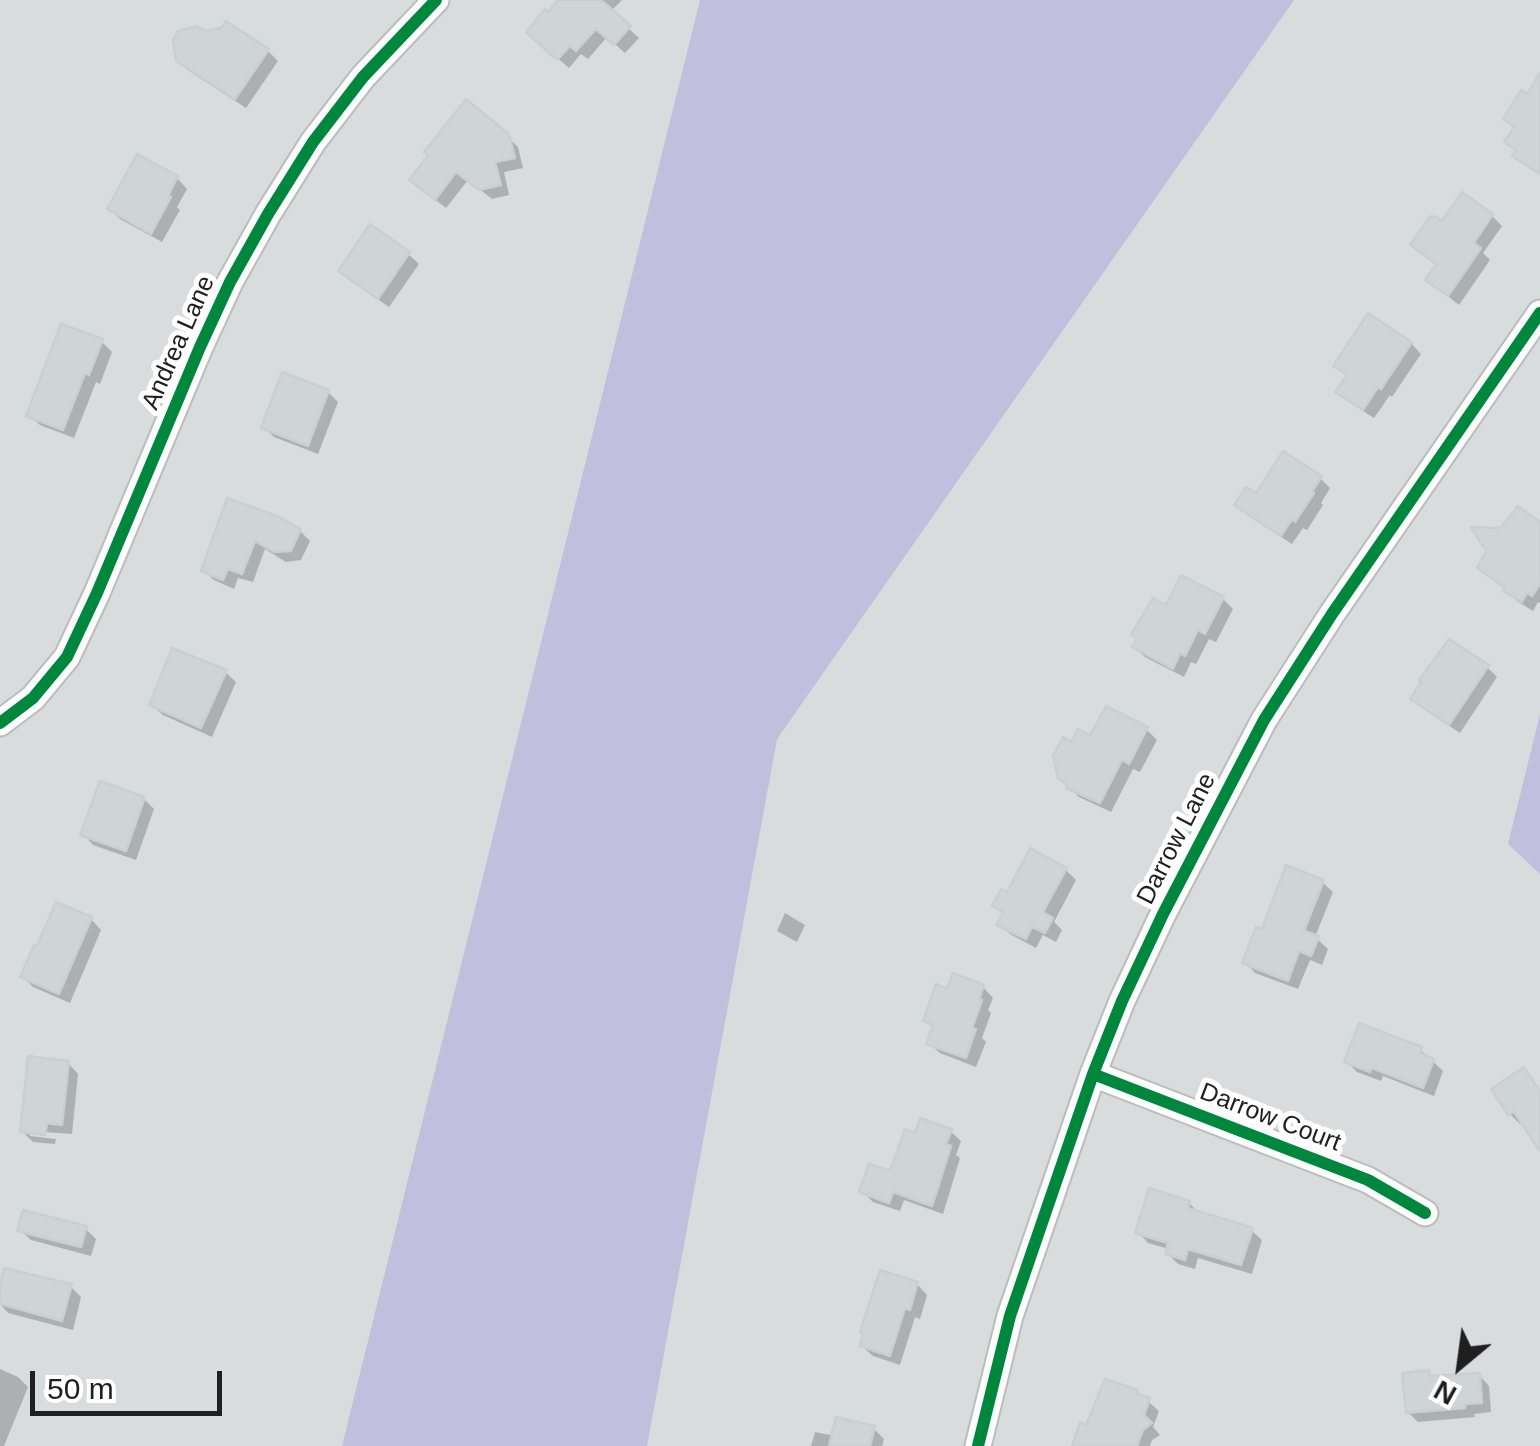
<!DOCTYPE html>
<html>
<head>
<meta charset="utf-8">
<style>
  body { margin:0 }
  #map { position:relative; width:1540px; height:1446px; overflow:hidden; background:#e8eded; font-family:Arial,sans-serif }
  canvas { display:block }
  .north { position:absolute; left:1410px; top:1316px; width:100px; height:100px; -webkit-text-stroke:8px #fff; paint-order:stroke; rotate:209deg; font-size:28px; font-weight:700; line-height:40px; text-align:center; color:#1f1f1f }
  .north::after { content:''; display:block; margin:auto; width:35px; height:45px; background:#1f1f1f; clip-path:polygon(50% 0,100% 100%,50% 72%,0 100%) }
  .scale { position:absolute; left:30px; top:1371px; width:192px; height:45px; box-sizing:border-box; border:5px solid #1f1f1f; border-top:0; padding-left:12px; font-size:30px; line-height:35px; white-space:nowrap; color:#1f1f1f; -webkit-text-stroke:8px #fff; paint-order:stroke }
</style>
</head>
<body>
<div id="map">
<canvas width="1540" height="1446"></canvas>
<div class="north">N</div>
<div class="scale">50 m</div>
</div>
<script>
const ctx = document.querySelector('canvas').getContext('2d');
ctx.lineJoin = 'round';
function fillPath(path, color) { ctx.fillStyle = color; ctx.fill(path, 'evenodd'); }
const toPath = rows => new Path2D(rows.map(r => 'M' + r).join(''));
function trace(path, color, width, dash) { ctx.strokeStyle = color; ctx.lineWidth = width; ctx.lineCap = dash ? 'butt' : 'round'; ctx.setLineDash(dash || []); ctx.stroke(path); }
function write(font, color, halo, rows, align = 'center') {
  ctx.font = font + ' Arial,sans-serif'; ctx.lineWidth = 10; ctx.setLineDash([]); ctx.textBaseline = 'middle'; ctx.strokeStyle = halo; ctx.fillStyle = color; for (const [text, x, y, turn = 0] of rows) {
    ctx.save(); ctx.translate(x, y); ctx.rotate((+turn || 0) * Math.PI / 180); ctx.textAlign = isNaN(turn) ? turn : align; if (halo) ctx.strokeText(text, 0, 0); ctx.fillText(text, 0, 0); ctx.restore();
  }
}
fillPath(toPath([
  [0,0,1540,0,1540,1446,0,1446]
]), '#d9dcdc');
fillPath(toPath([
  [700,0,1294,0,777,739,647,1446,342,1446],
  [1540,714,1540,874,1508,844]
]), '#c1bede');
fillPath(toPath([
  [562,0,622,0,610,12,639,38,625,53,607,37,588,59,581,54,569,68,539,42,549,15],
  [268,51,278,61,246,108,189,71,178,60],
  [507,136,518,147,523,168,504,172,509,195,492,199,468,180,446,208,423,190],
  [177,178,187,189,177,207,180,210,162,242,120,219,110,209],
  [1462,196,1492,216,1502,226,1483,253,1490,260,1459,305,1428,280,1438,266,1423,255],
  [408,254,419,264,389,307,351,281,341,271],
  [102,342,112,352,100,384,96,382,74,438,40,425,29,415],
  [1411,343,1421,354,1392,397,1390,395,1374,418,1349,402,1339,391,1348,377,1336,365],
  [328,392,338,402,318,454,274,437,264,427],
  [1320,478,1330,488,1321,503,1323,505,1307,530,1303,528,1292,544,1247,515,1237,505],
  [229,501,300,531,310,541,301,560,286,562,265,549,253,582,238,578,234,589,214,580,203,570],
  [1540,525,1540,603,1538,602,1533,611,1517,601,1507,590,1480,567,1501,531],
  [1223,599,1233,609,1216,642,1209,639,1196,664,1191,662,1184,677,1145,657,1135,647,1168,608],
  [1487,667,1497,677,1460,733,1424,709,1413,699],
  [225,672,236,682,212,737,163,715,152,705],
  [1146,729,1157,740,1140,772,1133,769,1111,812,1079,797,1069,787,1072,746,1091,739],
  [144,799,154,809,136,860,93,845,83,834],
  [1066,870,1076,880,1054,922,1062,930,1056,942,1043,935,1036,948,1010,934,999,924,1004,915,995,906,1008,896],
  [1322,882,1333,892,1315,937,1328,949,1322,965,1310,960,1298,989,1255,973,1245,962],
  [785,913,805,925,797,942,777,931],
  [91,919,101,930,70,1003,33,987,23,977],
  [983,987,993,998,988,1010,991,1013,982,1038,986,1042,976,1067,940,1053,929,1043,935,1029,926,1020,949,991],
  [1421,1050,1443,1071,1434,1096,1383,1076,1381,1081,1357,1072,1347,1062],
  [68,1063,78,1074,72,1134,30,1131,30,1136,56,1139,55,1144,33,1142,22,1131],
  [1524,1071,1540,1089,1540,1147,1524,1122,1520,1124,1510,1114],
  [950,1131,961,1141,956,1155,960,1158,943,1214,904,1200,900,1211,873,1202,862,1191,892,1174,916,1136],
  [1189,1203,1201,1215,1251,1230,1262,1240,1252,1274,1198,1258,1195,1269,1178,1264,1167,1253,1169,1249,1148,1243,1138,1232],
  [86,1229,96,1239,91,1256,31,1240,20,1230],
  [917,1284,927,1295,920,1319,915,1317,900,1365,873,1356,862,1346],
  [71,1287,81,1297,73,1330,8,1313,0,1304,0,1295],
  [0,1369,18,1377,28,1387,4,1446,0,1446],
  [1428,1373,1434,1378,1479,1375,1489,1386,1491,1412,1474,1414,1475,1417,1418,1422,1408,1412],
  [1137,1392,1159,1411,1153,1427,1160,1435,1152,1440,1150,1446,1074,1446,1088,1428],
  [874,1429,884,1439,882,1446,811,1446,815,1432,830,1435,832,1430]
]), '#0003');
const building = toPath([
  [558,0,601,0,631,26,614,45,596,29,576,51,570,46,557,60,526,32,545,9,548,12,558,0],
  [226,21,269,49,235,99,176,61,173,40,178,31,197,26,205,31,221,28,226,21],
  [1540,73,1540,174,1512,156,1516,150,1504,142,1514,127,1503,119,1521,90,1527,94,1540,73],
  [466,99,509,134,515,158,495,162,501,185,479,190,456,172,435,200,409,180,428,155,424,152,466,99],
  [137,154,178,176,168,196,171,197,151,234,107,209,137,154],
  [1462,192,1493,214,1474,243,1481,248,1448,296,1425,280,1436,264,1410,245,1430,216,1433,218,1435,216,1442,221,1462,192],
  [370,224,410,252,378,299,338,271,370,224],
  [1368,313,1412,342,1381,389,1378,387,1363,410,1335,392,1347,375,1333,366,1368,313],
  [61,324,103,339,89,375,85,373,63,430,26,416,61,324],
  [282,372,329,390,308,446,261,428,282,372],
  [1283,451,1322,476,1312,492,1314,493,1295,522,1292,519,1281,536,1234,505,1246,487,1256,493,1283,451],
  [227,498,277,516,301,529,291,551,274,552,255,541,242,574,228,569,223,580,201,571,227,498],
  [1518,506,1540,522,1540,584,1532,596,1527,593,1522,602,1503,591,1505,588,1477,568,1487,549,1483,547,1471,527,1500,528,1518,506],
  [1181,575,1224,597,1205,634,1198,630,1185,656,1180,653,1173,669,1132,647,1137,638,1131,635,1153,598,1166,605,1181,575],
  [1449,639,1489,665,1449,725,1410,699,1421,682,1419,680,1449,639],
  [172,648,227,670,201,728,149,705,172,648],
  [1106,706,1148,727,1129,764,1122,760,1100,803,1066,788,1067,785,1058,778,1053,756,1063,737,1071,742,1078,729,1090,735,1106,706],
  [100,781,145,797,126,851,80,835,100,781],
  [1030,848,1067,868,1043,912,1053,918,1045,933,1032,927,1026,939,996,925,1003,912,992,906,1001,889,1007,892,1030,848],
  [1286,865,1324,880,1304,931,1319,936,1311,956,1299,951,1288,981,1242,963,1256,927,1262,929,1286,865],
  [56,902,92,917,59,994,20,977,34,945,37,946,56,902],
  [953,973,984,985,979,999,982,1000,972,1028,976,1029,966,1058,926,1044,933,1025,923,1021,936,984,947,988,953,973],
  [1359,1023,1422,1047,1420,1053,1434,1059,1423,1088,1372,1068,1370,1072,1344,1062,1359,1023],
  [28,1056,69,1061,62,1125,47,1123,45,1135,20,1132,28,1056],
  [1524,1067,1540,1091,1540,1151,1514,1112,1508,1115,1491,1089,1524,1067],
  [920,1118,952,1129,946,1144,951,1146,932,1206,893,1192,889,1203,859,1192,869,1164,890,1171,905,1129,915,1133,920,1118],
  [1149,1188,1190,1201,1188,1208,1253,1228,1241,1265,1188,1249,1185,1260,1165,1254,1168,1243,1135,1233,1149,1188],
  [23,1210,87,1226,81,1247,17,1231,23,1210],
  [4,1268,72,1284,62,1321,0,1304,0,1285,4,1268],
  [880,1270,918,1282,910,1310,905,1308,890,1356,860,1346,863,1333,860,1332,880,1270],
  [1429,1370,1430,1376,1480,1373,1482,1403,1465,1404,1465,1408,1406,1413,1402,1373,1429,1370],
  [1105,1379,1138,1390,1137,1394,1150,1398,1144,1415,1152,1423,1143,1430,1137,1446,1072,1446,1080,1422,1086,1425,1105,1379],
  [836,1417,875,1426,870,1446,829,1446,836,1417]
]);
fillPath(building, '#cfd4d4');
trace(building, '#c9d0d0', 2.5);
const street = toPath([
  [0,723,33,698,67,657,97,593,200,347,230,282,268,214,313,142,363,77,436,0],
  [1093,1074,1368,1180,1425,1213],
  [978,1446,1010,1316,1093,1074,1122,1001,1163,914,1264,720,1332,614,1540,313]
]);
trace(street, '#bbbdbd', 29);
trace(street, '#fcfcfc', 25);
trace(toPath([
  [0,723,33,698,67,657,97,593,200,347,230,282,268,214,313,142,363,77,436,0],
  [1093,1074,1368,1180,1425,1213],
  [978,1446,1010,1316,1093,1074,1122,1001,1163,914,1264,720,1332,614,1540,313]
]), '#00873e', 12);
write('25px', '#1f1f1f', '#fff', [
  ["Andrea Lane",179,343,-66],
  ["Darrow Lane",1177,839,-63],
  ["Darrow Court",1270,1118,21]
]);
</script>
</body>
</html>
